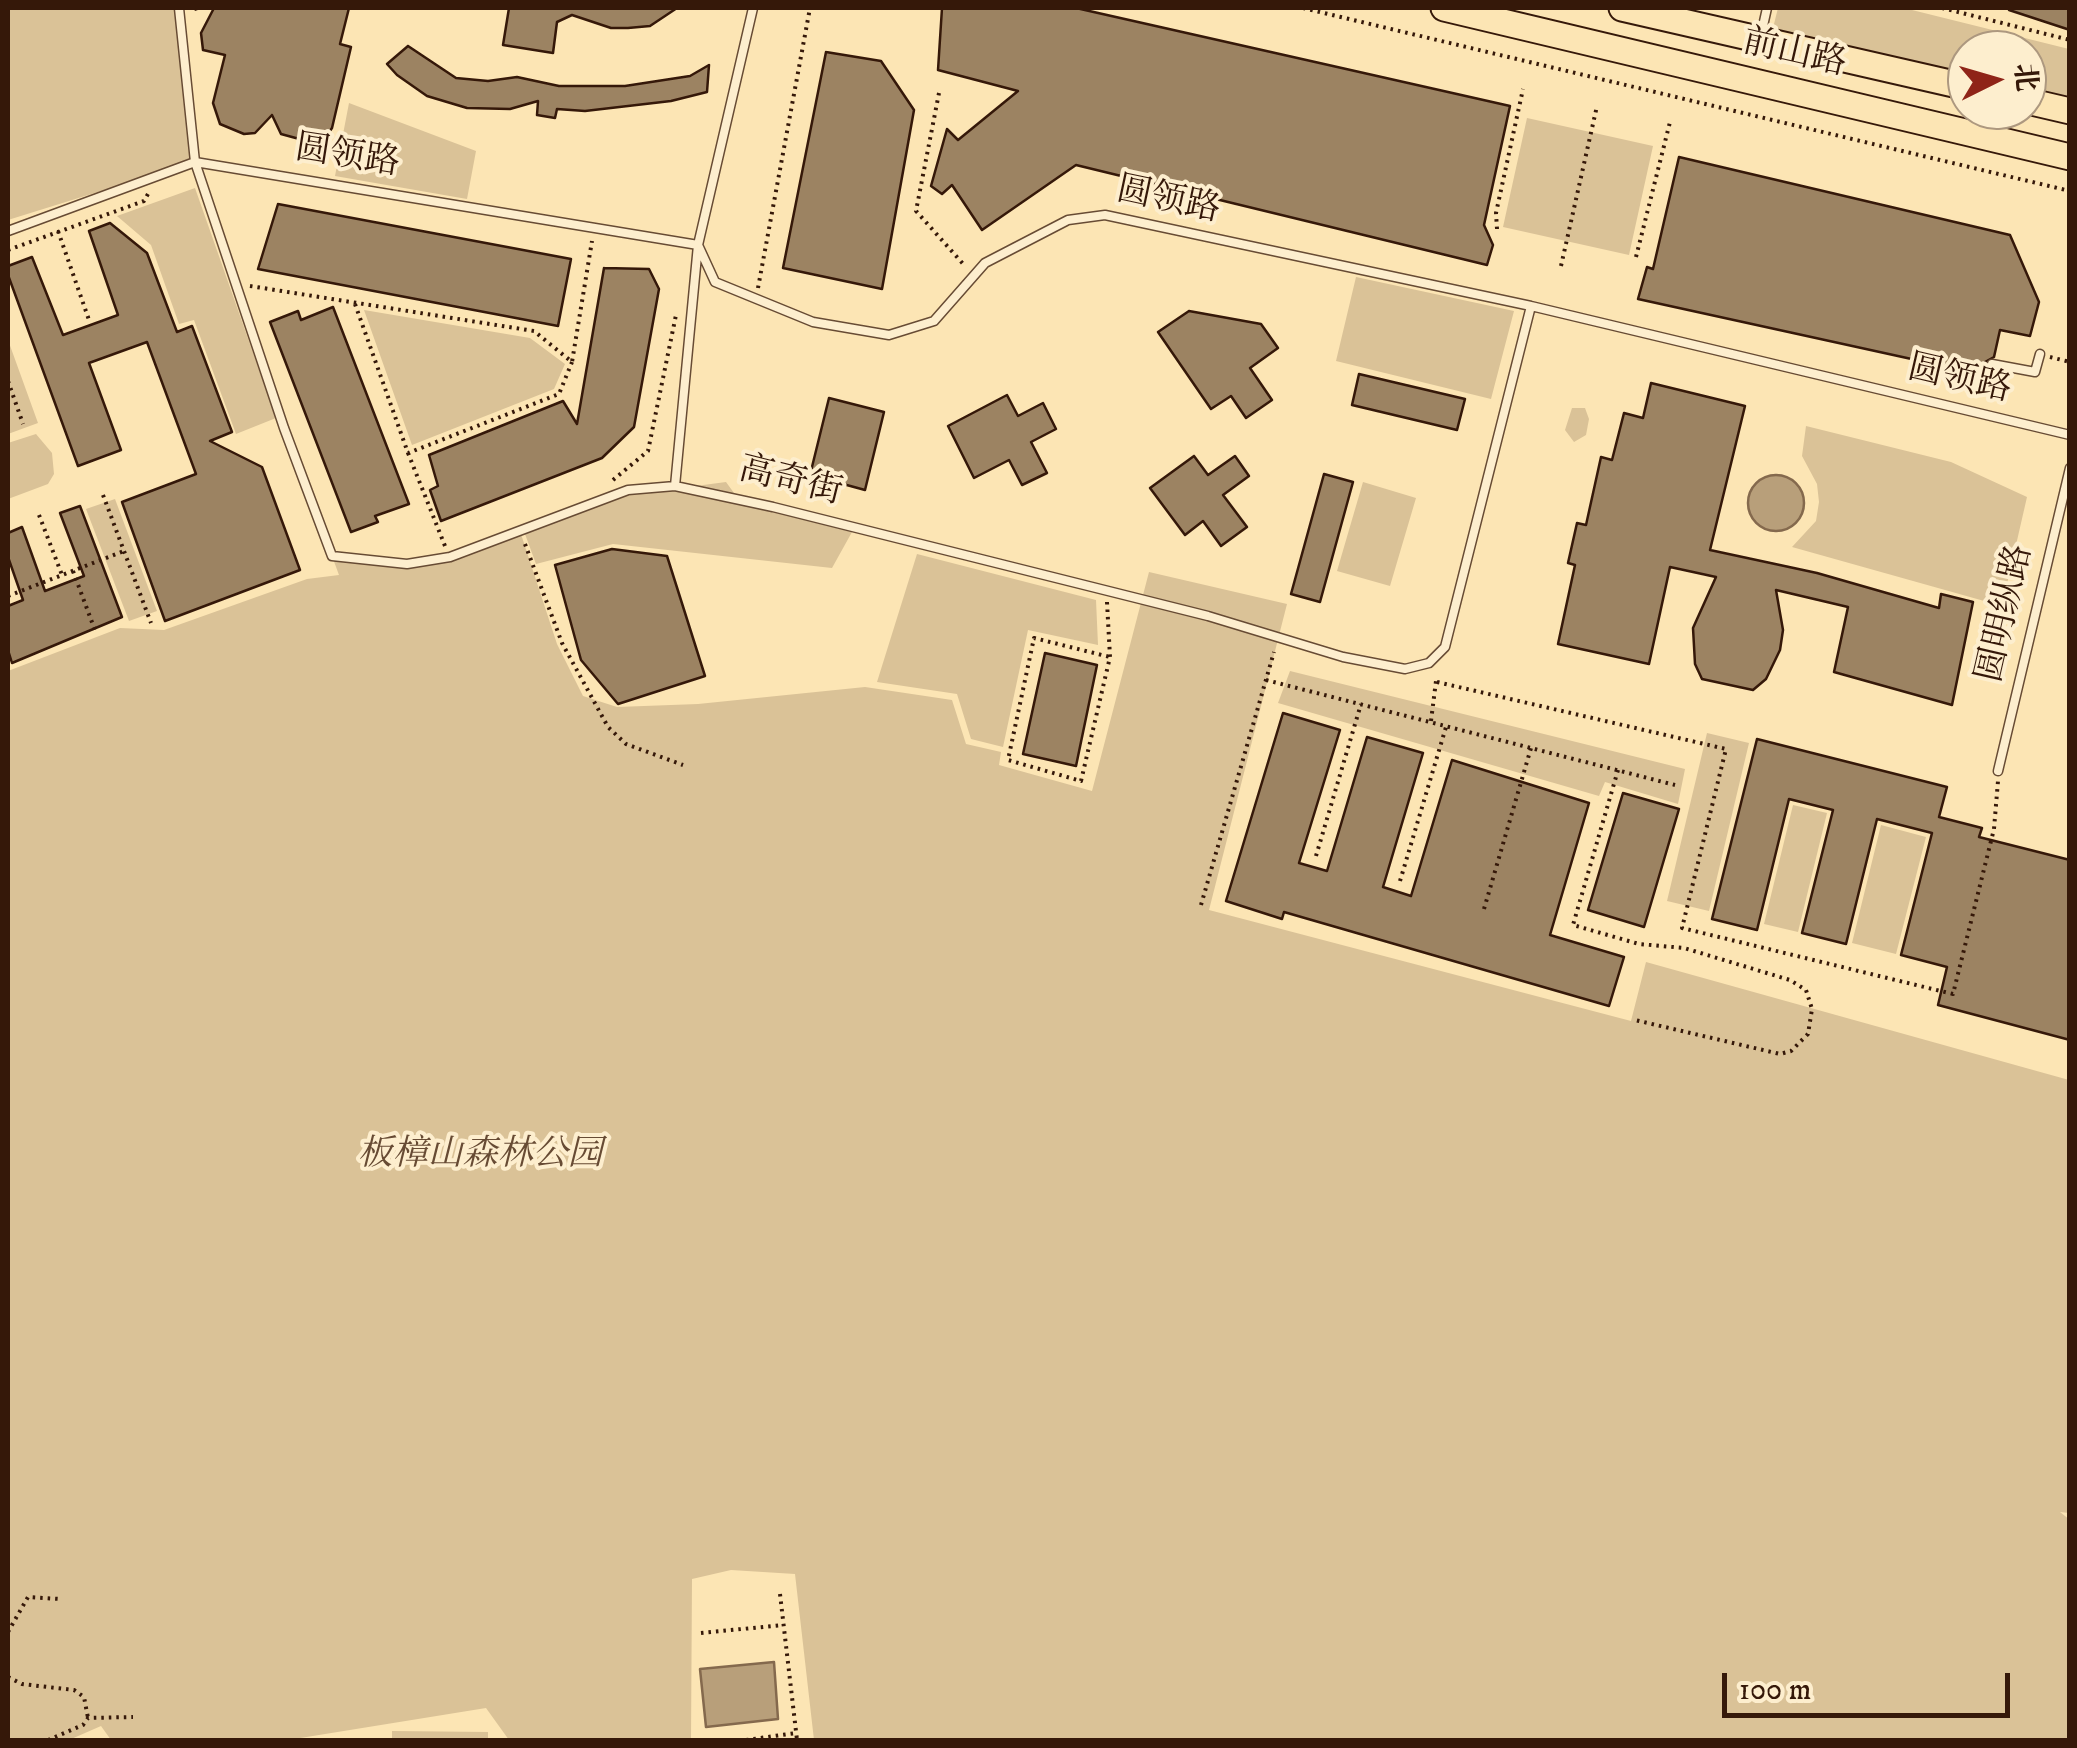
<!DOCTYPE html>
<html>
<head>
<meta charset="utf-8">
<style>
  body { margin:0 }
  #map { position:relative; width:2077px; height:1748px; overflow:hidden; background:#fce5b4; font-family:"IM FELL DW Pica","Noto Serif SC",serif }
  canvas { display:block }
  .frame { position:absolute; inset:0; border:10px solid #351809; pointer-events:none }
  .north { position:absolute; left:1947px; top:30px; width:100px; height:100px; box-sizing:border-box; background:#fdeece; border:2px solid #ad987f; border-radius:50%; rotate:85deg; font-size:28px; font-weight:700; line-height:40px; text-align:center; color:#351809 }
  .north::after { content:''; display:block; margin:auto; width:35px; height:45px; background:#8f2418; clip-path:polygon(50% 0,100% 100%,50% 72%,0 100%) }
  .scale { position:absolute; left:1722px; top:1673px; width:288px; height:45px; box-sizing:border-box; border:5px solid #351809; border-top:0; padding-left:12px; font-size:30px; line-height:35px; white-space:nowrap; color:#351809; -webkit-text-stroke:8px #fdeece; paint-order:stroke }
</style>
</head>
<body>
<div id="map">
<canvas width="2077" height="1748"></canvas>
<div class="frame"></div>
<div class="north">北</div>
<div class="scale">100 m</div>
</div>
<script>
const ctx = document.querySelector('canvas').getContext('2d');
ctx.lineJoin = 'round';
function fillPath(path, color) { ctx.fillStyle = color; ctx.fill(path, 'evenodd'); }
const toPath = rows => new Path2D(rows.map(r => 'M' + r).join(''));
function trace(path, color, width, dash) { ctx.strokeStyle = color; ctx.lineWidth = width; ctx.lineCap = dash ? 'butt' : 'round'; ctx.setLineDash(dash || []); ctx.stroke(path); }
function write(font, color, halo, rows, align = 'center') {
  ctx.font = font + ' "IM FELL DW Pica","Noto Serif SC",serif'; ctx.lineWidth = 8; ctx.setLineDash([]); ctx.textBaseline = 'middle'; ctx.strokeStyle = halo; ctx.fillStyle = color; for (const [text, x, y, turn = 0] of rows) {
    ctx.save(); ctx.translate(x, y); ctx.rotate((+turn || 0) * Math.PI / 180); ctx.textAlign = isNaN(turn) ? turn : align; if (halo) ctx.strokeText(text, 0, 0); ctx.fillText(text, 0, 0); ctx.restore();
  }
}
fillPath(toPath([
  [8,8,179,8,194,162,8,220],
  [1778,8,1904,8,2069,49,2069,100,2027,90,2027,50,1967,50,1967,76,1772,32],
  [349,103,476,151,467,199,335,176],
  [1527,118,1653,146,1629,255,1503,227],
  [195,188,276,418,236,434,194,320,179,324,151,245,117,216],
  [1356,277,1514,311,1491,399,1336,361],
  [364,310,530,338,565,364,554,389,412,445],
  [8,340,38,423,8,434],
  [1572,408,1585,408,1589,419,1586,435,1574,442,1565,430],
  [1806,426,1951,462,2027,497,2002,606,1792,547,1816,521,1819,502,1817,484,1802,456],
  [36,434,52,453,54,474,48,484,8,499,8,443],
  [726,482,742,504,852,532,832,568,613,544,536,564,525,534,628,495],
  [1363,482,1416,498,1390,586,1337,571],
  [115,499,157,611,129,621,86,509],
  [520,531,557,644,583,696,617,707,698,704,865,687,952,700,966,744,1001,752,999,765,1092,791,1149,572,1287,604,1209,910,1631,1021,1646,962,2069,1080,2069,1513,2060,1512,2070,1520,2069,1740,814,1740,795,1574,731,1570,692,1579,691,1740,509,1740,486,1708,288,1740,111,1740,101,1726,69,1740,8,1740,8,671,120,628,164,630,307,579,339,575,332,556,407,565,450,557],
  [917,554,1096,600,1098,645,1028,630,1003,747,971,739,957,694,877,682],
  [1290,671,1685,769,1678,804,1605,782,1599,796,1278,703],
  [1707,733,1749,743,1709,911,1667,901],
  [1793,805,1827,813,1798,932,1764,924],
  [1881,825,1926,837,1896,954,1852,943],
  [392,1731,488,1732,488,1740,392,1740]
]), '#dac297');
const water = toPath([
  '1748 503a28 28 0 1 1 56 0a28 28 0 1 1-56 0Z',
  [774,1662,778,1719,706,1727,700,1669,774,1662]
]);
fillPath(water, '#b89f7a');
trace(water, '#84694d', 2.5);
const building = toPath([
  [214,8,349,8,340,44,351,47,332,128,325,138,303,140,281,134,272,115,255,133,244,134,220,124,213,103,225,55,203,50,201,33,214,8],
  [509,8,677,8,650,26,628,28,611,28,572,15,557,22,553,53,503,45,509,8],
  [942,8,1076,8,1510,106,1484,225,1493,245,1487,265,1076,165,982,230,952,185,942,194,931,186,947,129,958,140,1018,91,938,70,942,8],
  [2010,8,2070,8,2070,30,2009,10,2010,8],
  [408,46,456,78,488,81,517,77,559,86,625,86,690,76,709,65,707,92,671,101,585,111,557,109,555,118,537,115,538,101,510,109,467,108,427,96,397,75,387,64,408,46],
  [826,52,881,61,914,110,882,289,783,268,826,52],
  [1679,157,2010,235,2039,302,2030,336,2000,330,1994,357,1985,362,1989,376,1638,299,1647,267,1653,269,1679,157],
  [278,204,571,259,558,326,258,269,278,204],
  [110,223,147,253,177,332,192,326,232,432,210,441,262,467,300,570,165,621,122,502,196,474,147,342,89,363,121,450,78,466,8,275,8,266,32,257,63,335,118,315,89,231,110,223],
  [604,268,649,269,659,289,634,427,602,458,441,521,430,490,438,486,429,455,563,401,577,424,604,268],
  [333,307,409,504,375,516,378,522,351,532,270,322,298,311,301,320,333,307],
  [1189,311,1261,324,1278,348,1250,368,1272,400,1246,418,1231,396,1211,409,1158,332,1189,311],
  [1359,374,1465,399,1457,430,1352,405,1359,374],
  [1651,383,1745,406,1710,550,1817,573,1939,608,1941,594,1973,602,1952,705,1834,672,1848,607,1776,590,1783,630,1780,650,1766,679,1753,690,1702,679,1695,664,1693,628,1716,577,1670,567,1649,664,1558,644,1575,565,1568,563,1577,523,1586,525,1601,457,1612,460,1624,413,1643,418,1651,383],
  [1007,395,1018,416,1043,403,1056,429,1031,442,1047,473,1022,485,1009,460,974,478,948,426,1007,395],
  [829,398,884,412,865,490,810,475,829,398],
  [1194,456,1208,475,1235,456,1249,476,1223,495,1247,527,1221,546,1203,521,1185,535,1150,488,1194,456],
  [1324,474,1353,482,1320,602,1291,594,1324,474],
  [80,506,122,617,12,663,8,650,8,606,23,600,8,557,8,533,22,527,45,591,84,576,60,513,80,506],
  [612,549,667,556,705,676,618,704,581,660,555,565,612,549],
  [1045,653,1097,665,1076,766,1023,754,1045,653],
  [1283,713,1340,730,1299,863,1327,871,1367,737,1423,753,1383,887,1411,896,1452,760,1589,803,1550,935,1624,957,1609,1006,1284,912,1282,919,1226,901,1283,713],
  [1757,739,1947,787,1939,817,1982,828,1979,837,2070,860,2070,1040,1938,1005,1947,967,1901,955,1932,833,1877,819,1846,944,1802,933,1833,810,1789,799,1757,930,1712,919,1757,739],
  [1623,793,1679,809,1644,927,1588,910,1623,793]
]);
fillPath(building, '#9c8362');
trace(building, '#351809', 2.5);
const lane = toPath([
  [179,8,195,162,284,428,332,556,407,564,450,557,628,490,675,486,773,507,1208,616,1343,657,1405,669,1429,663,1445,647,1531,306],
  [1761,35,1767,8],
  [8,231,195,162,698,245,715,282,813,322,889,335,934,321,985,263,1068,220,1105,215,1531,306,2070,435],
  [1992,364,2035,372,2040,354],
  [675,486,698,245,753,8],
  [1998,771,2070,468]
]);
const primary = toPath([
  [1444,8,2070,157],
  [1622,8,1967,87],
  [2027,101,2070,111]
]);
trace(lane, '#674b34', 11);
trace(primary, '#351809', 29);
trace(toPath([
  [196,8,197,11],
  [1303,8,2070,191],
  [1942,8,2070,40],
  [939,93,916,211,965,266],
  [1497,229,1496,213,1523,89],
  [58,231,89,320],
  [8,250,144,201,148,194],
  [1636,257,1670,122],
  [1561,266,1597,106],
  [250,286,534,331,572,362,592,241],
  [758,288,810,8],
  [355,304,408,453,559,394,572,362],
  [2050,357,2070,362],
  [8,381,23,424],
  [408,453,445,546],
  [613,480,648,451,676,315],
  [103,495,151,623],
  [39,515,62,575],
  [525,544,562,643,608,727,626,744,683,765],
  [73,571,96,633],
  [8,596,124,551],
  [1107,602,1110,657,1081,781,1008,760,1034,638,1110,657],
  [1266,680,1675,785],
  [1437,682,1726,749,1682,928,1953,994,1994,829,1998,781],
  [1431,721,1436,681],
  [1618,770,1573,925,1639,944,1684,948,1790,980,1806,990,1812,1009,1808,1034,1791,1051,1780,1054,1635,1020],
  [1316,856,1361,704],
  [1400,881,1446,727],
  [1201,905,1274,652],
  [1484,909,1531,748],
  [780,1594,797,1740],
  [8,1632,28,1597,60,1599],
  [701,1633,783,1625],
  [8,1677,22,1684,74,1690,84,1697,88,1718],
  [48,1740,83,1725,88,1718,133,1717],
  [746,1740,796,1733]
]), '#351809', 4, [2.5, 5]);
trace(lane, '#fdeece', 8);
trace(primary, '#fce5b4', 25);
write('35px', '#351809', '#fdeece', [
  ["前山路",1794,55,13],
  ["圆领路",347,158,9],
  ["圆领路",1168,202,12],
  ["圆领路",1959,381,13],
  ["高奇街",790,483,14],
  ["圆明纵路",2007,614,-77]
]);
write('italic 35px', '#674b34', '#fdeece', [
  ["板樟山森林公园",480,1157]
]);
</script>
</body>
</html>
